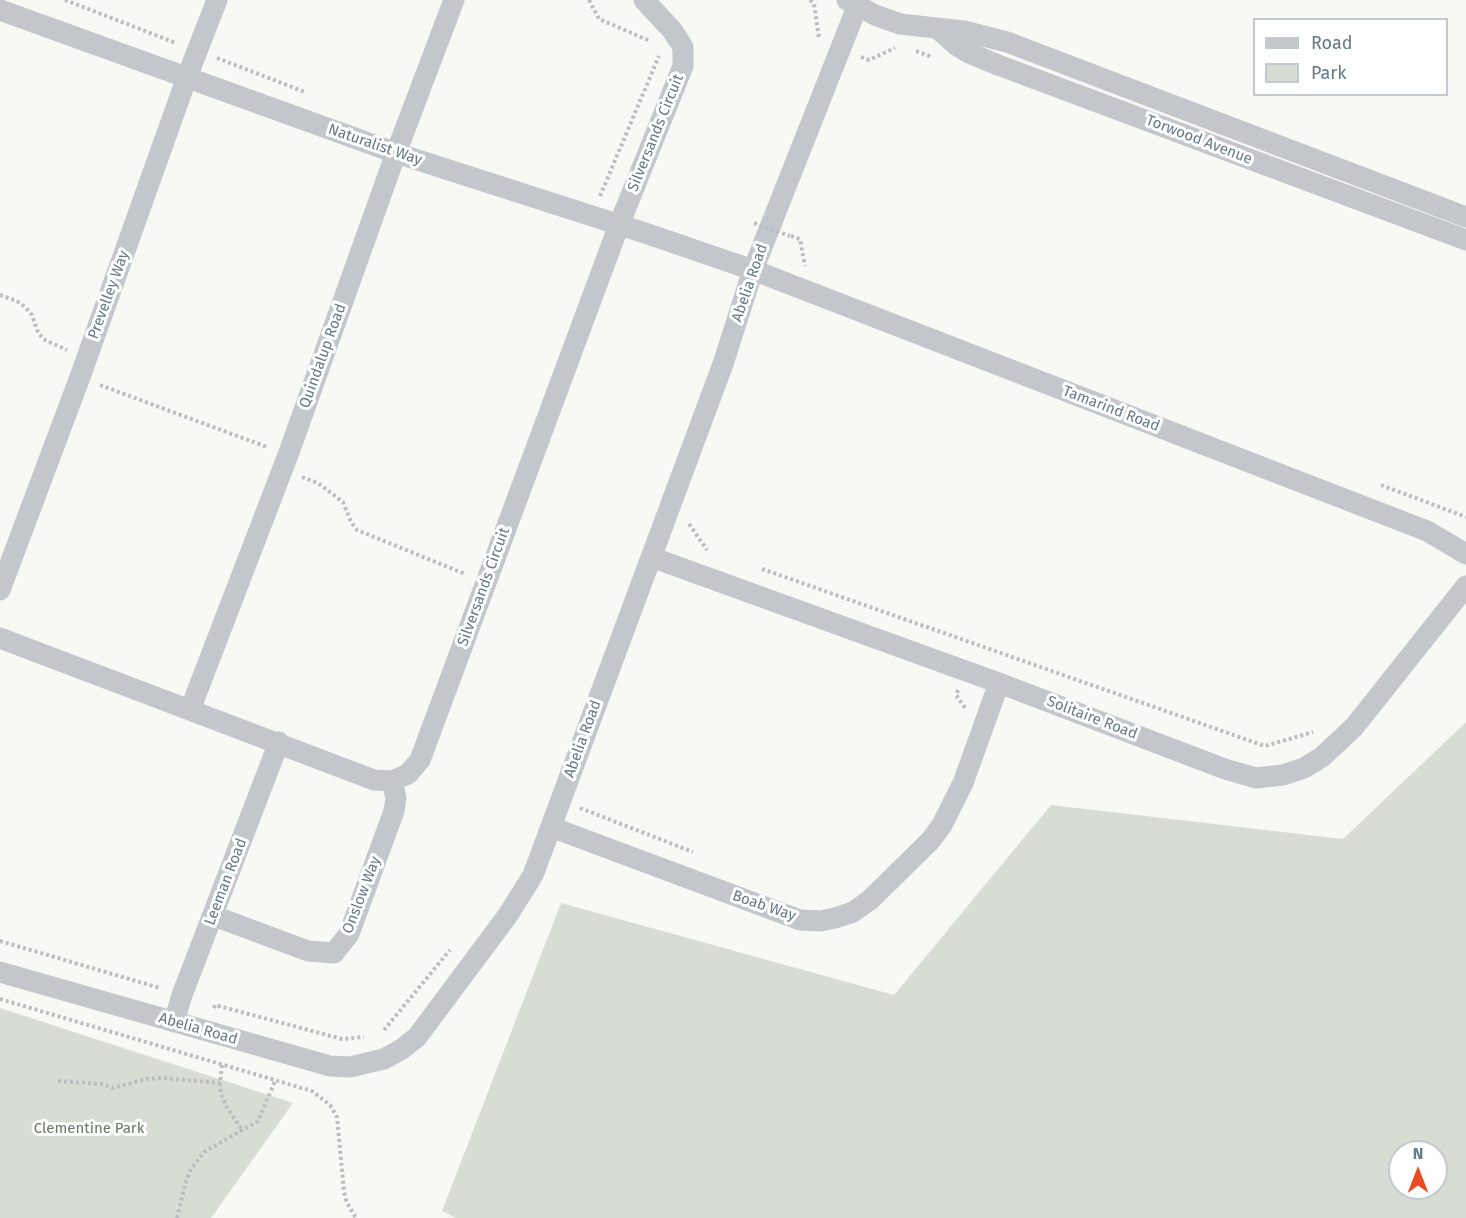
<!DOCTYPE html>
<html>
<head>
<meta charset="utf-8">
<style>
  body { margin:0 }
  #map { position:relative; width:1466px; height:1218px; overflow:hidden; background:#f8f8f5; font-family:"Fira Sans",sans-serif }
  canvas { display:block }
  .legend { position:absolute; left:1253px; top:18px; width:195px; height:78px; box-sizing:border-box; background:#fff; border:2px solid #c2c9cf; margin:0; padding:8px 10px; list-style:none; font-size:18px; color:#667987 }
  .legend li { display:flex; align-items:center; gap:12px; height:30px }
  .legend b { width:30px; border:2px solid #c2c9cf }
  .north { position:absolute; left:1388px; top:1140px; width:60px; height:60px; box-sizing:border-box; background:#fff; border:2px solid #c2c9cf; border-radius:50%; rotate:0deg; font-size:16px; font-weight:700; line-height:24px; text-align:center; color:#667987 }
  .north::after { content:''; display:block; margin:auto; width:21px; height:27px; background:#e94b23; clip-path:polygon(50% 0,100% 100%,50% 72%,0 100%) }
</style>
</head>
<body>
<div id="map">
<canvas width="1466" height="1218"></canvas>
<ul class="legend">
<li><b style="height:8px;background:#c3c7cb"></b>Road</li>
<li><b style="height:16px;background:#d8ddd4"></b>Park</li>
</ul>
<div class="north">N</div>
</div>
<script>
const ctx = document.querySelector('canvas').getContext('2d');
ctx.lineJoin = 'round';
function fillPath(path, color) { ctx.fillStyle = color; ctx.fill(path, 'evenodd'); }
const toPath = rows => new Path2D(rows.map(r => 'M' + r).join(''));
function trace(path, color, width, dash) { ctx.strokeStyle = color; ctx.lineWidth = width; ctx.lineCap = dash ? 'butt' : 'round'; ctx.setLineDash(dash || []); ctx.stroke(path); }
function write(font, color, halo, rows, align = 'center') {
  ctx.font = font + ' "Fira Sans",sans-serif'; ctx.lineWidth = 6; ctx.setLineDash([]); ctx.textBaseline = 'middle'; ctx.strokeStyle = halo; ctx.fillStyle = color; for (const [text, x, y, turn = 0] of rows) {
    ctx.save(); ctx.translate(x, y); ctx.rotate((+turn || 0) * Math.PI / 180); ctx.textAlign = isNaN(turn) ? turn : align; if (halo) ctx.strokeText(text, 0, 0); ctx.fillText(text, 0, 0); ctx.restore();
  }
}
fillPath(toPath([
  [1466,722,1466,1218,456,1218,442,1211,561,903,894,995,1051,805,1343,839],
  [1400,1152,1436,1152,1436,1188,1400,1188],
  [0,1008,293,1103,211,1218,0,1218]
]), '#d8ddd4');
trace(toPath([
  [65,0,176,43],
  [589,0,599,19,650,41],
  [810,0,814,4,819,38],
  [916,51,932,57],
  [861,57,869,60,895,48],
  [217,58,305,92],
  [600,196,659,56],
  [791,236,800,239,805,266],
  [0,295,17,301,25,307,32,315,37,330,43,339,67,350],
  [100,385,267,447],
  [302,477,318,483,343,502,351,522,357,530,465,574],
  [1381,485,1466,517],
  [689,524,707,550],
  [762,569,1265,746,1313,732],
  [958,690,956,695,966,709],
  [580,808,693,852],
  [0,941,160,988],
  [0,999,312,1091,330,1105,337,1117,344,1192,347,1203,356,1218],
  [214,1008,215,1005,342,1039,364,1037],
  [384,1030,450,950],
  [222,1065,220,1083,221,1093,226,1106,243,1131],
  [58,1081,102,1084,113,1088,147,1079,162,1078,220,1083],
  [177,1218,185,1184,191,1169,204,1152,258,1121,275,1081]
]), '#babec0', 4, [3, 3]);
trace(toPath([
  [847,0,875,15,900,24,964,31,1007,42,1466,217],
  [0,10,396,153,645,233,753,270,1427,531,1466,554],
  [938,29,956,45,969,53,998,65,1466,240],
  [651,557,999,683,1225,769,1256,778,1283,775,1304,768,1322,757,1354,727,1466,586],
  [0,590,80,377,187,77,217,0],
  [0,638,374,780,392,781,408,774,420,760,619,225,683,66,683,47,672,30,644,0],
  [190,710,288,455,396,153,454,0],
  [551,827,800,920,821,921,835,918,853,912,870,900,930,841,942,825,963,783,999,683],
  [214,916,308,951,334,953,349,934,394,811,396,798,392,781],
  [0,972,330,1066,350,1067,384,1059,402,1049,417,1037,508,915,533,875,723,364,753,270,857,7],
  [174,1022,182,995,279,742]
]), '#c3c7cb', 21);
trace(toPath([
  [754,223,790,236]
]), '#babec0', 4, [3, 3]);
write('15px', '#667987', '#fff', [
  ["Silversands Circuit",656,133,-68],
  ["Torwood Avenue",1199,140,21],
  ["Naturalist Way",375,145,19],
  ["Abelia Road",750,283,-71],
  ["Prevelley Way",109,295,-70],
  ["Quindalup Road",323,356,-70],
  ["Tamarind Road",1111,409,21],
  ["Silversands Circuit",484,587,-70],
  ["Solitaire Road",1092,718,21],
  ["Abelia Road",583,739,-70],
  ["Leeman Road",226,882,-69],
  ["Onslow Way",362,895,-69],
  ["Boab Way",764,906,19],
  ["Abelia Road",198,1029,16]
]);
write('15px', '#667961', '#fff', [
  ["Clementine Park",89,1129]
]);
</script>
</body>
</html>
